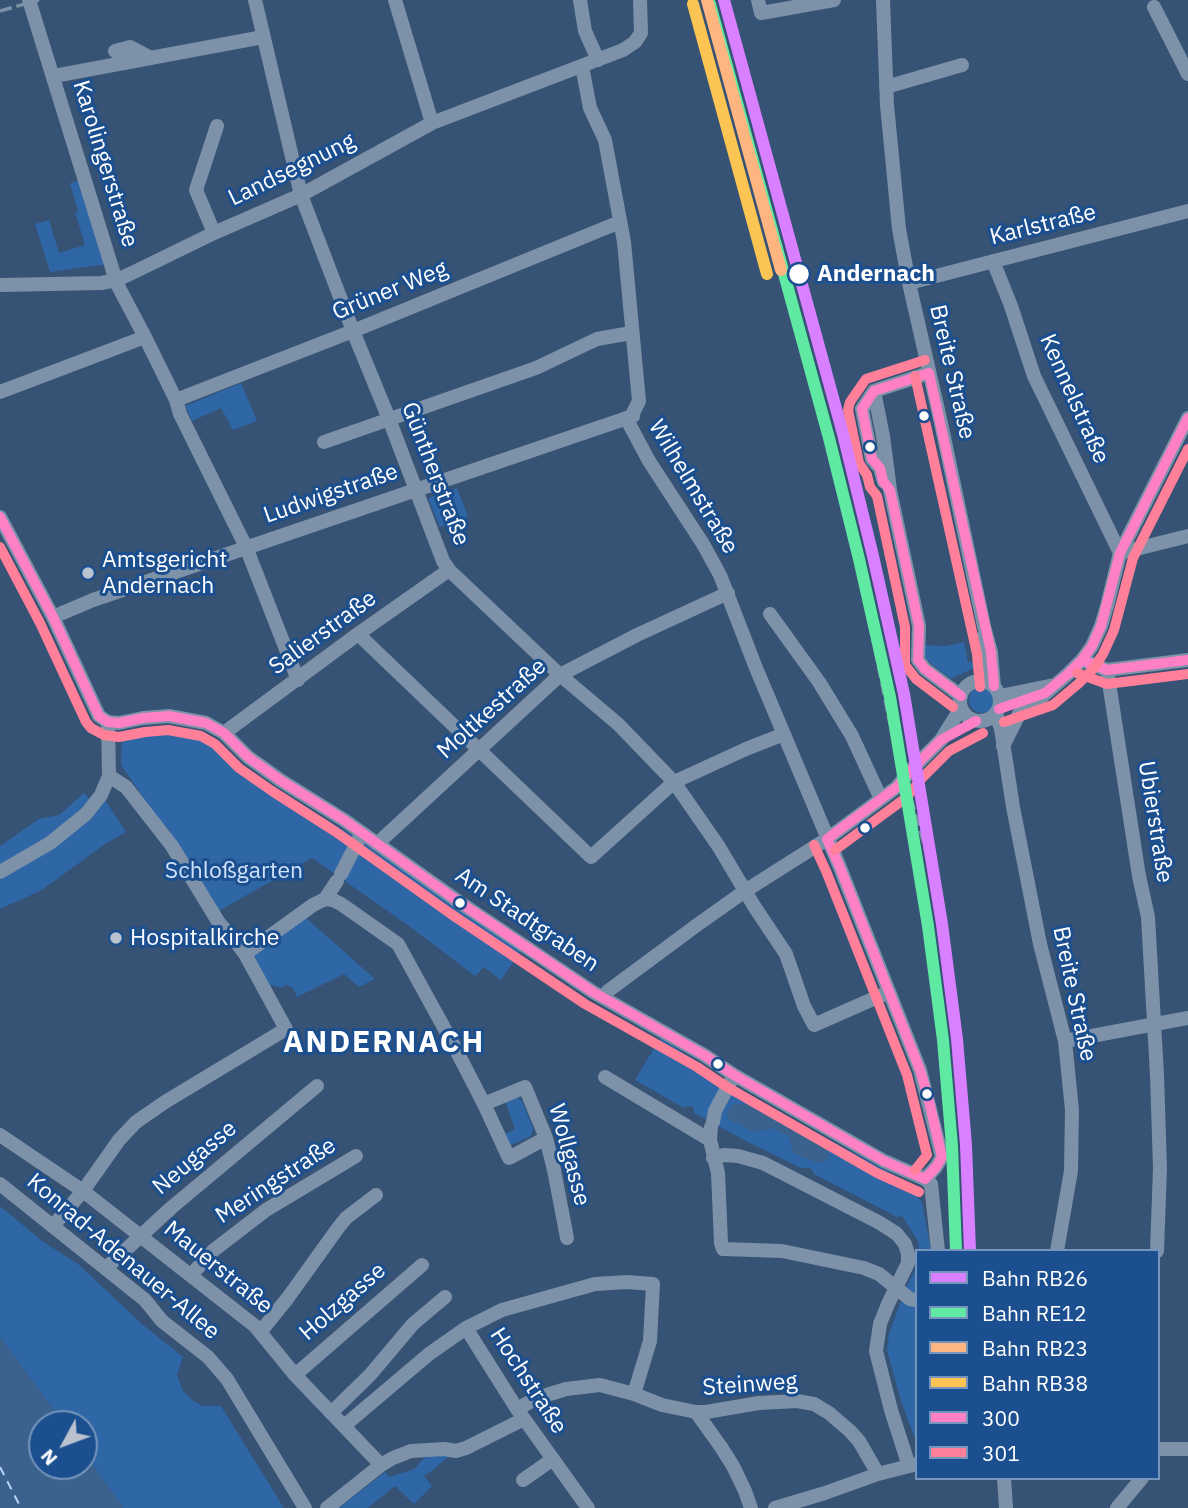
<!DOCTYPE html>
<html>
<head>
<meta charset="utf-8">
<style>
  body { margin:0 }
  #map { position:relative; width:1188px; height:1508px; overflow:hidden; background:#365274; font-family:"IBM Plex Sans",sans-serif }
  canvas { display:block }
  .legend { position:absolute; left:915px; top:1249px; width:245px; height:231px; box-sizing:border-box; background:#1b4f8f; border:2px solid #7695bc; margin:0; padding:9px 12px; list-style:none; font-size:21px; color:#fff }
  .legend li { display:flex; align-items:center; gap:14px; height:35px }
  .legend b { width:35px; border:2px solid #7695bc }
  .north { position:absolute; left:28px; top:1410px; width:70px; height:70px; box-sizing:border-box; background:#1b4f8f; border:2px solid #7695bc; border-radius:50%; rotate:229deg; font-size:19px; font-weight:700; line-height:28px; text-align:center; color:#fff }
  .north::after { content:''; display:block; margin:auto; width:24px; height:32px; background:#b9c2ce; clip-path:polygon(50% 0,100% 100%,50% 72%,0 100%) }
</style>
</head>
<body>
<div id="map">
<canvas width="1188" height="1508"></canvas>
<ul class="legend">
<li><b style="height:9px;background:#d880ff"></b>Bahn RB26</li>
<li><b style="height:9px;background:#60e9a3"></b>Bahn RE12</li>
<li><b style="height:9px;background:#ffb580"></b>Bahn RB23</li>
<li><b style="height:9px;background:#fcc553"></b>Bahn RB38</li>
<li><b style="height:9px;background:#ff80c5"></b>300</li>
<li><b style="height:9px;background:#ff8098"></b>301</li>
</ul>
<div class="north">N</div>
</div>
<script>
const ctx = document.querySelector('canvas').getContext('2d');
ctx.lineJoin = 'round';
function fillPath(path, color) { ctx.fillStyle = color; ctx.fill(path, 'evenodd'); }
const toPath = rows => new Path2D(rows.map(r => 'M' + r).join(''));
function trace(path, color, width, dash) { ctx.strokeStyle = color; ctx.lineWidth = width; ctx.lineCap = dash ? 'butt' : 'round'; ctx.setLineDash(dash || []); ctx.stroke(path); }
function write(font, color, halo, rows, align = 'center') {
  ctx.font = font + ' "IBM Plex Sans",sans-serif'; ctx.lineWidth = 6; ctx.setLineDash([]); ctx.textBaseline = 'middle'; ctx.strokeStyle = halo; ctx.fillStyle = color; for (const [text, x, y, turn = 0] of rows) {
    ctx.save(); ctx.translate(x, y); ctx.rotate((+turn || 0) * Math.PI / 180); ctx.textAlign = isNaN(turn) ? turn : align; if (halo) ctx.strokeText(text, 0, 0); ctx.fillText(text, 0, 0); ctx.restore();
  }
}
fillPath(toPath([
  [83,180,108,264,50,272,35,224,49,220,59,253,85,245,75,212,78,211,70,183],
  [241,383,257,421,233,430,221,408,192,421,185,406],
  [457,488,468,517,440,527,428,498],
  [964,642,968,662,978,661,978,666,951,679,929,662,925,657,922,645,945,646],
  '969 700a13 13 0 1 1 26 0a13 13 0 1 1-26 0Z',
  [144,727,176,727,203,733,212,738,236,760,279,790,353,836,521,951,501,980,484,967,475,976,409,926,312,858,217,912,169,830,149,810,139,791,121,765,122,733],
  [84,793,95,806,103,797,126,832,105,844,42,890,0,909,0,846,39,819,59,815],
  [305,917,375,979,359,987,344,974,297,997,293,988,286,985,281,988,272,985,267,989,250,956],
  [660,1038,705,1066,741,1092,900,1178,922,1202,931,1251,919,1251,918,1241,902,1216,897,1217,814,1174,811,1168,801,1168,748,1142,694,1113,694,1108,691,1106,687,1106,684,1108,635,1080],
  [515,1096,522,1101,533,1128,532,1134,529,1137,509,1146,503,1135,515,1129,505,1101],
  [0,1206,42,1241,78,1264,142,1324,183,1357,177,1375,183,1391,192,1400,203,1406,221,1406,284,1508,123,1508,84,1452,84,1424,64,1424,0,1337],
  [917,1261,917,1437,914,1436,900,1398,887,1350,889,1334,906,1287,914,1272],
  [431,1451,449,1456,433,1470,424,1476,432,1486,414,1504,395,1486,368,1508,339,1508,385,1472,389,1477,414,1469]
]), '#2f66a5');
fillPath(toPath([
  [733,1104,748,1104,763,1107,797,1124,828,1145,828,1160,818,1163,793,1153,789,1137,773,1128,754,1132,728,1119,727,1113],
  [0,1337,64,1424,42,1424,42,1466,84,1466,84,1452,123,1508,0,1508]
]), '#3b618d');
trace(toPath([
  [0,1467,21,1508]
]), '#b5d3f5', 2, [9, 7]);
trace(toPath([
  [29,0,117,284,145,337,176,400,180,414,246,547,298,680],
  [255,0,301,195,353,331,389,419,443,561,449,570,560,675,618,724,674,782,719,847,754,906,786,954,804,1006,814,1025,889,992],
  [395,0,432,123],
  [580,0,585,31,598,60],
  [758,0,761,13,834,0],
  [883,0,887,105,899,229,909,283,941,423,984,626,991,652,994,686],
  [1154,7,1188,74],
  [115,51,130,47,151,58],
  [54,76,263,37],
  [886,87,962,65],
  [214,233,196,190,217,126],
  [993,261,1011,306,1034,376,1120,553,1188,536],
  [909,283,1188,211],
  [0,285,101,283,117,280,132,273,214,233,301,195,432,123,623,50,635,42,641,33,640,0],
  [874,391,883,436,890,490,919,626,918,660,925,669,961,696],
  [0,392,145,337],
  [176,400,353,331,620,222],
  [626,418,649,461,703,544,720,575,756,668,839,865,920,1070,942,1157,936,1167,925,1179],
  [324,442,536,368,597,339,631,333],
  [884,482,880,468,872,459,862,409,874,391,929,373],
  [0,517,53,617,99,716,108,722,119,723,143,718,169,716,206,723,224,733,248,757,280,780,344,820,459,902,593,992,704,1055,734,1075,884,1161,925,1179,931,1184,938,1251],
  [770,614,819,682,852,736,881,799],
  [53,617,93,600,633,416,633,413,639,401,624,242,605,140,590,108,582,66],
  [358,634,591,857,674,782,746,749,784,734],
  [1082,660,1107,670,1188,660],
  [1107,670,1139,876,1148,917,1157,1075,1160,1168,1157,1251],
  '960 701a20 20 0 1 1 40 0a20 20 0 1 1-40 0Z',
  [980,681,983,668,982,638],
  [1000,696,1054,685],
  [996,714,1001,729,1013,807,1040,944,1065,1041,1072,1110,1071,1171,1057,1251],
  [224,733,358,634,449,570],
  [1003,746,1019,714,1037,701,1068,674,1082,660,1092,646,1101,626,1107,606,1120,553,1188,418],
  [377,844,560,675,637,635,728,593],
  [0,872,50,843,86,814,101,795,109,776,108,722],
  [341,874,362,833],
  [325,899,337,881],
  [245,954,313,905,325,899,333,900,341,904,398,944,453,1044,484,1104,509,1158,546,1138],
  [604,998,608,991,697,925,745,891,827,839,881,799,897,787,912,769,941,740,961,708],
  [1065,1041,1188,1018],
  [605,1077,710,1140],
  [484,1104,525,1087,546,1138,554,1170,567,1238],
  [713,1122,715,1111,734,1075],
  [711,1127,710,1140,718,1173,721,1243,723,1249,782,1251,864,1268,879,1274,910,1299,917,1300],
  [0,1135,83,1191,255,1326,295,1375,381,1465],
  [713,1158,724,1155,738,1156,763,1163,880,1223,897,1234,905,1244,908,1254,908,1263,888,1304,880,1324,876,1351,891,1410,909,1466],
  [0,1184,145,1300,162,1321,208,1357,227,1379,305,1508],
  [53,1226,83,1191,119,1140,136,1122,165,1102,286,1029,245,954,234,939,219,923,172,846,126,787,109,776],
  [106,1268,171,1208,317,1086],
  [191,1275,214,1250,266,1210,356,1156],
  [466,1328,517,1409,588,1508],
  [261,1331,287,1299,338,1228,346,1218,376,1195],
  [295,1375,422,1265],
  [517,1409,537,1398,566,1389,600,1385,634,1394,662,1405,696,1412,706,1412,759,1403,797,1401,814,1404,829,1413,850,1431,859,1441,878,1474],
  [696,1412,721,1447,733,1466,745,1491,751,1508],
  [331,1413,370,1375,413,1324,445,1297],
  [344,1426,429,1354,466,1328,502,1310,595,1284,627,1282,653,1284,650,1341,634,1394],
  [1158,1449,1188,1449],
  [1004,1478,1006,1508],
  [523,1480,553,1459],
  [327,1508,381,1465,393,1458,411,1451,444,1449,456,1451,466,1448,524,1419],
  [775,1508,825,1493,878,1474,917,1464],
  [1117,1508,1142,1478]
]), '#7d92a8', 14);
trace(toPath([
  [0,11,39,0],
  [781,270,851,528,889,719,929,862,942,924]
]), '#7e92a7', 3.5, [12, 5]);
trace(toPath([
  [929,373,874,391,862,409,872,459,880,468,883,481,890,490,919,626,918,660,925,669,961,696],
  [929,373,991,652,994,686],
  [0,517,53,617,99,716,108,722,119,723,143,718,169,716,206,723,224,733,248,757,280,780,344,820,459,902,593,992,704,1055,734,1075,884,1161,925,1179],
  [1082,660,1107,670,1188,660],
  [999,709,1045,693,1068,674,1082,660,1092,646,1101,626,1120,553,1188,418],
  [827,839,839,865,920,1070,928,1097,942,1157,936,1167,925,1179],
  [827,839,897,787,912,769,941,740,976,721]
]), '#ff80c5', 10);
trace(toPath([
  [925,360,866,379,850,402,848,410,859,463,867,475,870,487,877,496,905,627,905,665,916,679,953,707],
  [915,376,977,654,980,687],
  [0,547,40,623,86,722,91,728,104,735,119,737,145,732,168,730,201,736,215,744,239,768,272,791,336,832,451,914,585,1004,697,1067,727,1087,877,1173,919,1192],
  [1077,673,1107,684,1188,674],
  [1004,722,1053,705,1078,684,1093,669,1103,654,1114,630,1133,558,1188,449],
  [814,845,826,871,907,1075,927,1155,915,1170],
  [835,850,907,797,922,778,949,751,983,733]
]), '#ff8098', 10);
trace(toPath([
  [724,0,843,434,873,556,904,694,942,924,957,1039,966,1145,970,1251]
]), '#d880ff', 12);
trace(toPath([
  [710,4,829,438,859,559,890,697,928,926,943,1040,952,1146,956,1251]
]), '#60e9a3', 12);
trace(toPath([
  [707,0,781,270]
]), '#ffb580', 12);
trace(toPath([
  [693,4,767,274]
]), '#fcc553', 12);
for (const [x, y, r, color] of [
  [799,274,11,"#fff"],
  [924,416,6,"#fff"],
  [870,447,6,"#fff"],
  [88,573,7,"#b9c2ce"],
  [865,828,6,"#fff"],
  [460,903,6,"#fff"],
  [116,938,7,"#b9c2ce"],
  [718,1064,6,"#fff"],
  [927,1094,6,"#fff"]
]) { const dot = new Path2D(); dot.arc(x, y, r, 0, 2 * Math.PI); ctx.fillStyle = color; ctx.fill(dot); trace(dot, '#1b4f8f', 2.5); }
write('23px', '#fff', '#1b4f8f', [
  ["Karolingerstraße",105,164,73],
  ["Landsegnung",292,170,-26],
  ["Karlstraße",1043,225,-14],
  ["Grüner Weg",390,291,-22],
  ["Breite Straße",952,372,77],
  ["Kennelstraße",1074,399,66],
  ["Güntherstraße",435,474,69],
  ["Wilhelmstraße",693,487,59],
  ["Ludwigstraße",331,494,-19],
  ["Salierstraße",323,633,-36],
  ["Moltkestraße",492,709,-42],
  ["Ubierstraße",1155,822,81],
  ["Am Stadtgraben",527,920,34],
  ["Breite Straße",1074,994,78],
  ["Wollgasse",569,1155,75],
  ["Neugasse",195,1158,-40],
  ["Meringstraße",276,1181,-33],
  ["Konrad-Adenauer-Allee",123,1257,40],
  ["Mauerstraße",218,1268,39],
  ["Holzgasse",343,1302,-41],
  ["Hochstraße",528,1381,57],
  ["Steinweg",750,1385,-4]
]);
write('bold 23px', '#fff', '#1b4f8f', [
  ["Andernach",817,274]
], 'left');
write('23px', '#fff', '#1b4f8f', [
  ["Amtsgericht",102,560],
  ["Andernach",102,586],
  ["Hospitalkirche",130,938]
], 'left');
write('23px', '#cfe3fa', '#1b4f8f', [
  ["Schloßgarten",234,871]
]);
ctx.letterSpacing = '2px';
write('bold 30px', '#fff', '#1b4f8f', [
  ["ANDERNACH",384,1043]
]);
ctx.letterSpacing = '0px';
</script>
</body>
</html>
